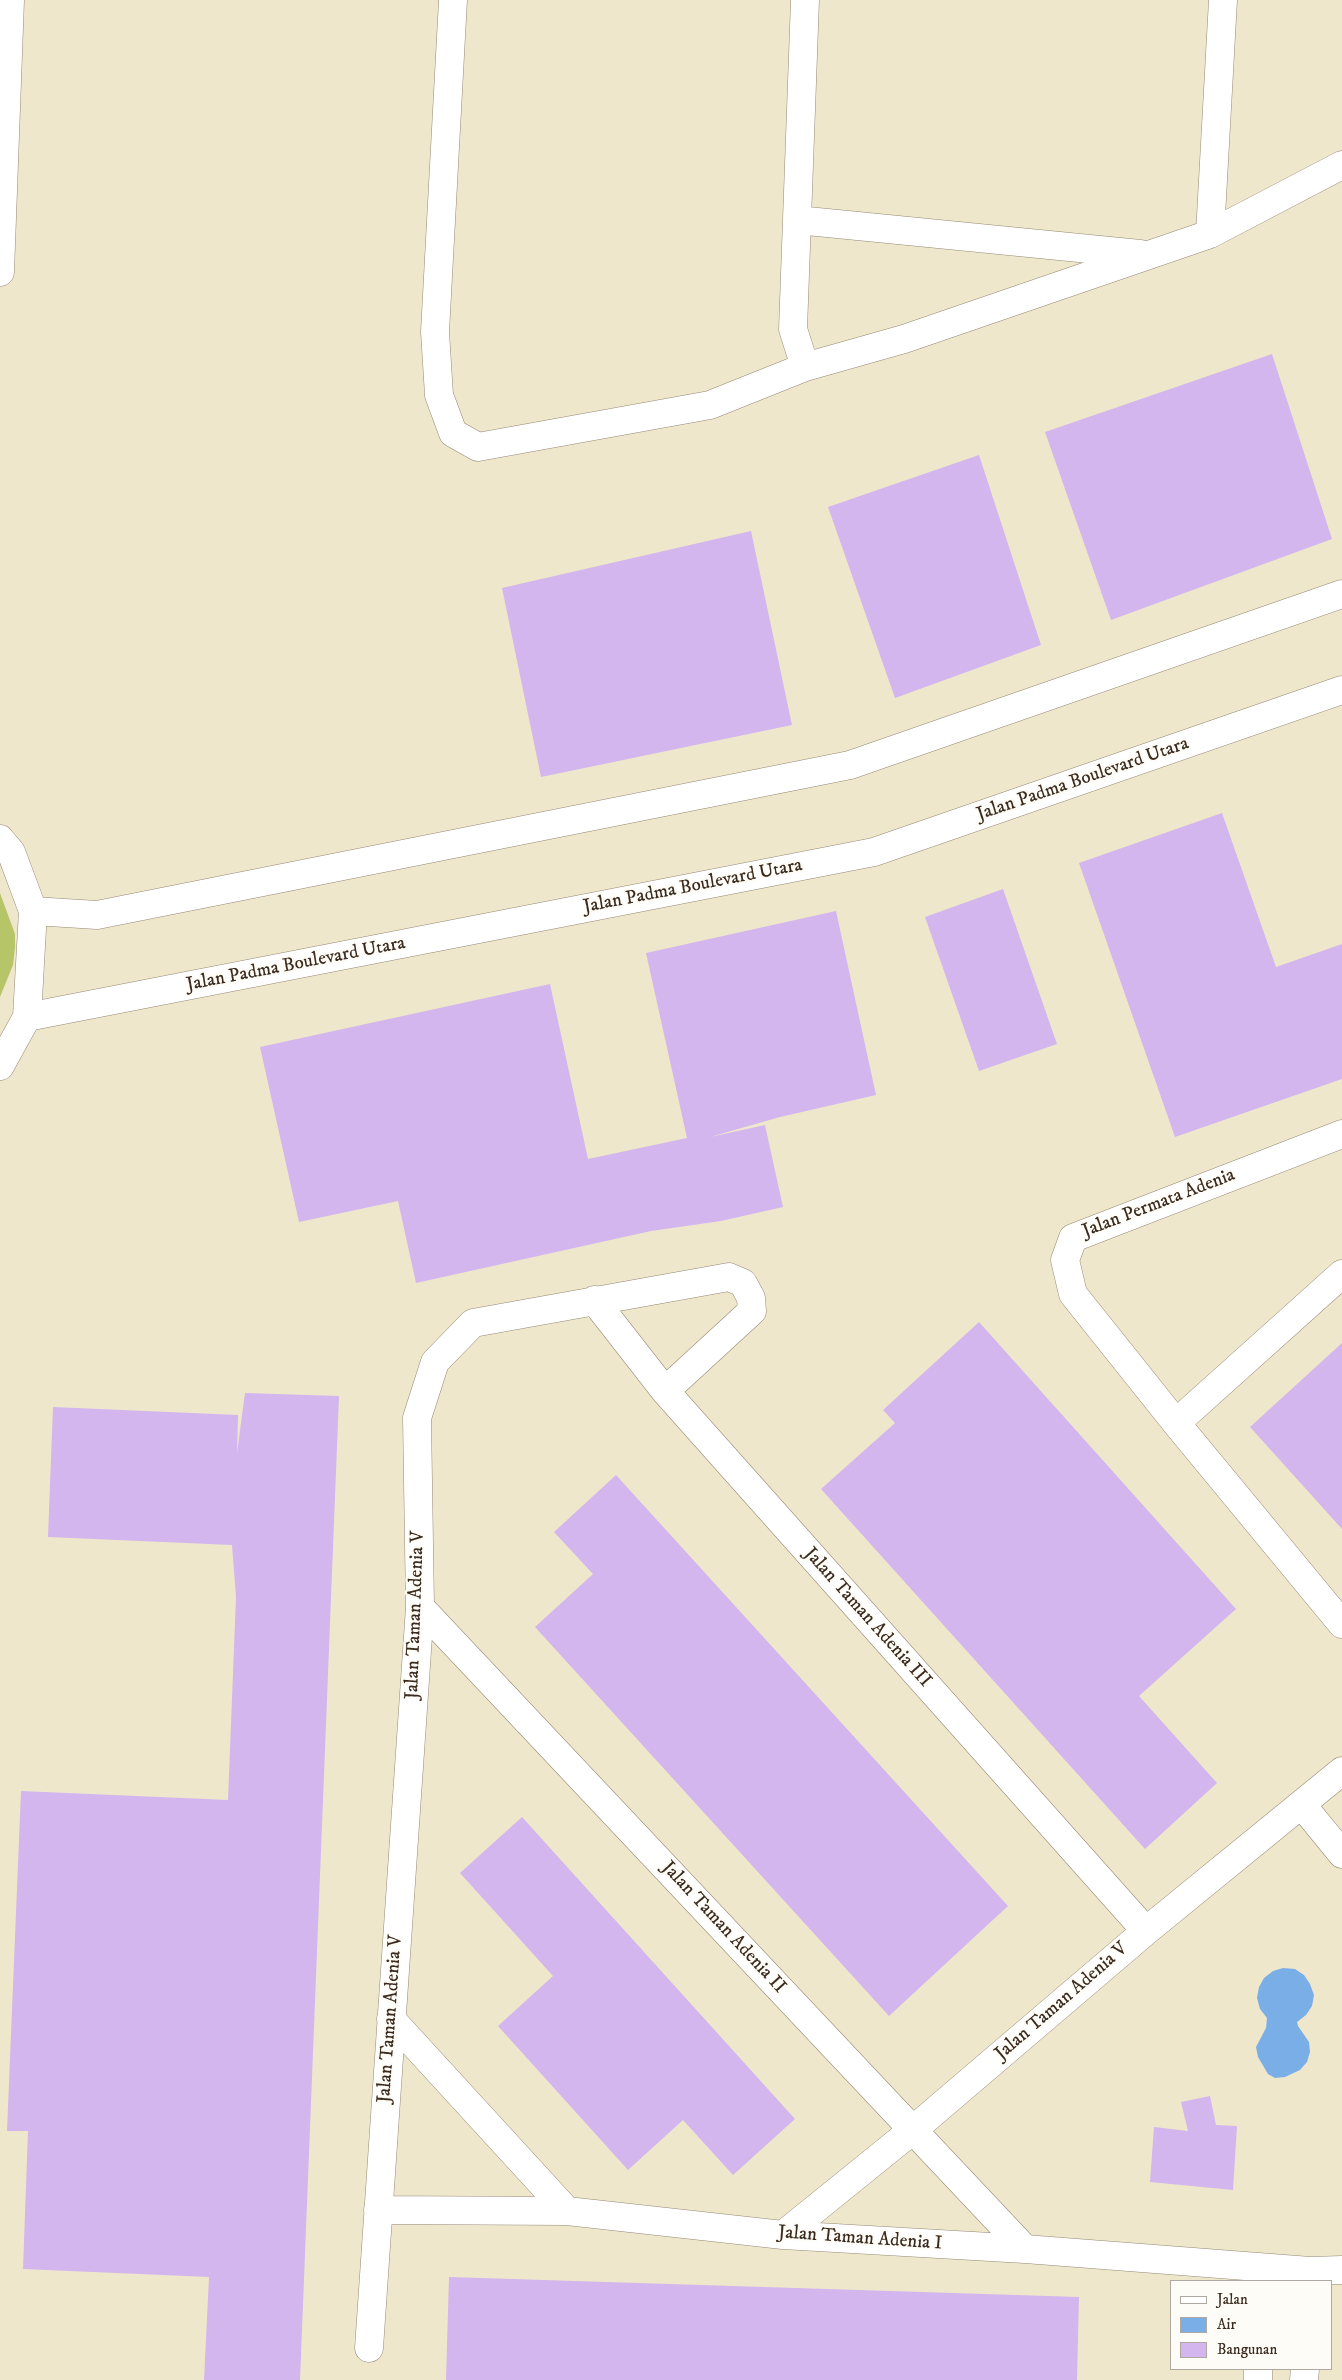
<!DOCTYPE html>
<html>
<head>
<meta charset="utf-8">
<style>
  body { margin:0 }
  #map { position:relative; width:1342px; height:2380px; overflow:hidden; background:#efe7cc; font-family:"IM FELL DW Pica",serif }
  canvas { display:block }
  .legend { position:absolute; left:1170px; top:2280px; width:162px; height:90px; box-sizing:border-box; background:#fdfcf7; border:1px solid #afa8a0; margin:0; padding:6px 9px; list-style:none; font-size:15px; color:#3b2a1e }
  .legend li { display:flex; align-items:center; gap:10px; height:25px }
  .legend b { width:25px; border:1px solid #afa8a0 }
</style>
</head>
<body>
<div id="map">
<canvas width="1342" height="2380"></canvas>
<ul class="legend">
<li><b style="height:6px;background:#fff"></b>Jalan</li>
<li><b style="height:14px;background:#7aaee7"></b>Air</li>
<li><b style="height:14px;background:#d2b6ed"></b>Bangunan</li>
</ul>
</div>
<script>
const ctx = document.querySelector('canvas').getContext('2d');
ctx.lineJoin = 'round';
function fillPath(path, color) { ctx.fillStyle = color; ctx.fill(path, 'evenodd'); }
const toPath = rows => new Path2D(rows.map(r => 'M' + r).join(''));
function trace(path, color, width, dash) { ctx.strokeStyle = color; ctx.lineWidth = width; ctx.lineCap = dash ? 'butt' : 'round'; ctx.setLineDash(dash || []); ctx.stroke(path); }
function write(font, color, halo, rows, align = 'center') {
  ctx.font = font + ' "IM FELL DW Pica",serif'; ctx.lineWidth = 4.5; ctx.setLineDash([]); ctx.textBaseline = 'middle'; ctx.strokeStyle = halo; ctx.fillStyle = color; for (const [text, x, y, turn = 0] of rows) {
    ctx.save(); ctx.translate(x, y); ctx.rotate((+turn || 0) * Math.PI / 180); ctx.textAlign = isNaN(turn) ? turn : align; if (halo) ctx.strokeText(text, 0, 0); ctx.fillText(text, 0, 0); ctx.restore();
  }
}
fillPath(toPath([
  [0,893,15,934,15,948,13,965,0,997]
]), '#b6c568');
fillPath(toPath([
  [1283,1968,1295,1969,1304,1975,1310,1984,1314,1995,1312,2006,1306,2015,1297,2022,1298,2026,1309,2042,1310,2052,1307,2062,1300,2070,1285,2077,1275,2078,1268,2074,1258,2057,1256,2047,1266,2028,1267,2018,1260,2009,1257,1998,1259,1987,1264,1978,1273,1971]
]), '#7aaee7');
fillPath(toPath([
  [1272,354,1332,539,1111,620,1045,432],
  [979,455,1041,645,895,698,828,507],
  [751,531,792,725,541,777,502,588],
  [1222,813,1276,967,1342,944,1342,1079,1175,1137,1079,863],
  [1003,889,1057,1044,979,1071,925,917],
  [836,911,876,1095,780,1117,710,1137,765,1125,783,1207,721,1221,651,1231,416,1283,398,1201,299,1222,260,1047,550,984,588,1159,687,1138,646,953],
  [979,1322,1236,1609,1139,1696,1217,1783,1145,1849,821,1489,895,1423,883,1410],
  [1342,1343,1342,1529,1250,1427],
  [245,1393,339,1396,300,2380,204,2380,209,2277,23,2269,28,2131,7,2131,21,1791,228,1800,236,1597,232,1545,48,1537,53,1407,238,1415,237,1453],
  [616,1475,1008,1906,889,2016,535,1627,593,1574,554,1532],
  [522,1817,795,2119,733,2175,683,2120,628,2170,498,2026,553,1976,460,1873],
  [1210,2096,1216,2125,1237,2126,1233,2190,1150,2182,1154,2127,1188,2131,1181,2102],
  [449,2277,1079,2297,1077,2380,446,2380]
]), '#d2b6ed');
const minor = toPath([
  [453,0,435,332,439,395,453,433,478,447,710,405,805,367],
  [805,0,793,329,805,367,904,339,1210,234,1342,165],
  [797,220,1140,254],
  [1210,234,1223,0],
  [0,272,10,0],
  [0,839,11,852,33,911,27,1017,0,1066],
  [33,911,97,915,850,765,1342,594],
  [27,1017,874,852,1342,690],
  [1342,1134,1073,1238,1065,1260,1073,1294,1176,1423,1342,1624],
  [594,1300,665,1391,1146,1931],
  [1176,1423,1342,1274],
  [420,1607,1025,2249],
  [1302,1805,1342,1854],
  [391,2019,567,2211],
  [378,2210,567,2211,783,2235,1025,2249,1310,2271,1342,2270],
  [783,2235,914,2129,1146,1931,1342,1771],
  [369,2348,420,1607,417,1418,435,1362,473,1323,729,1277,743,1283,751,1298,752,1311,665,1391],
  [1258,2380,1258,2369],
  [1304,2380,1305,2369]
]);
trace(minor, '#958875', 29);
trace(minor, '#fff', 28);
write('19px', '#3b2a1e', '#fdfcf7', [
  ["Jalan Padma Boulevard Utara",1083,780,-19],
  ["Jalan Padma Boulevard Utara",693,887,-11],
  ["Jalan Padma Boulevard Utara",296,965,-11],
  ["Jalan Permata Adenia",1159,1204,-21],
  ["Jalan Taman Adenia V",416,1615,-88],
  ["Jalan Taman Adenia III",867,1618,48],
  ["Jalan Taman Adenia II",723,1928,47],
  ["Jalan Taman Adenia V",1062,2002,-41],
  ["Jalan Taman Adenia V",391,2019,-86],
  ["Jalan Taman Adenia I",860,2239,4]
]);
</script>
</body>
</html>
